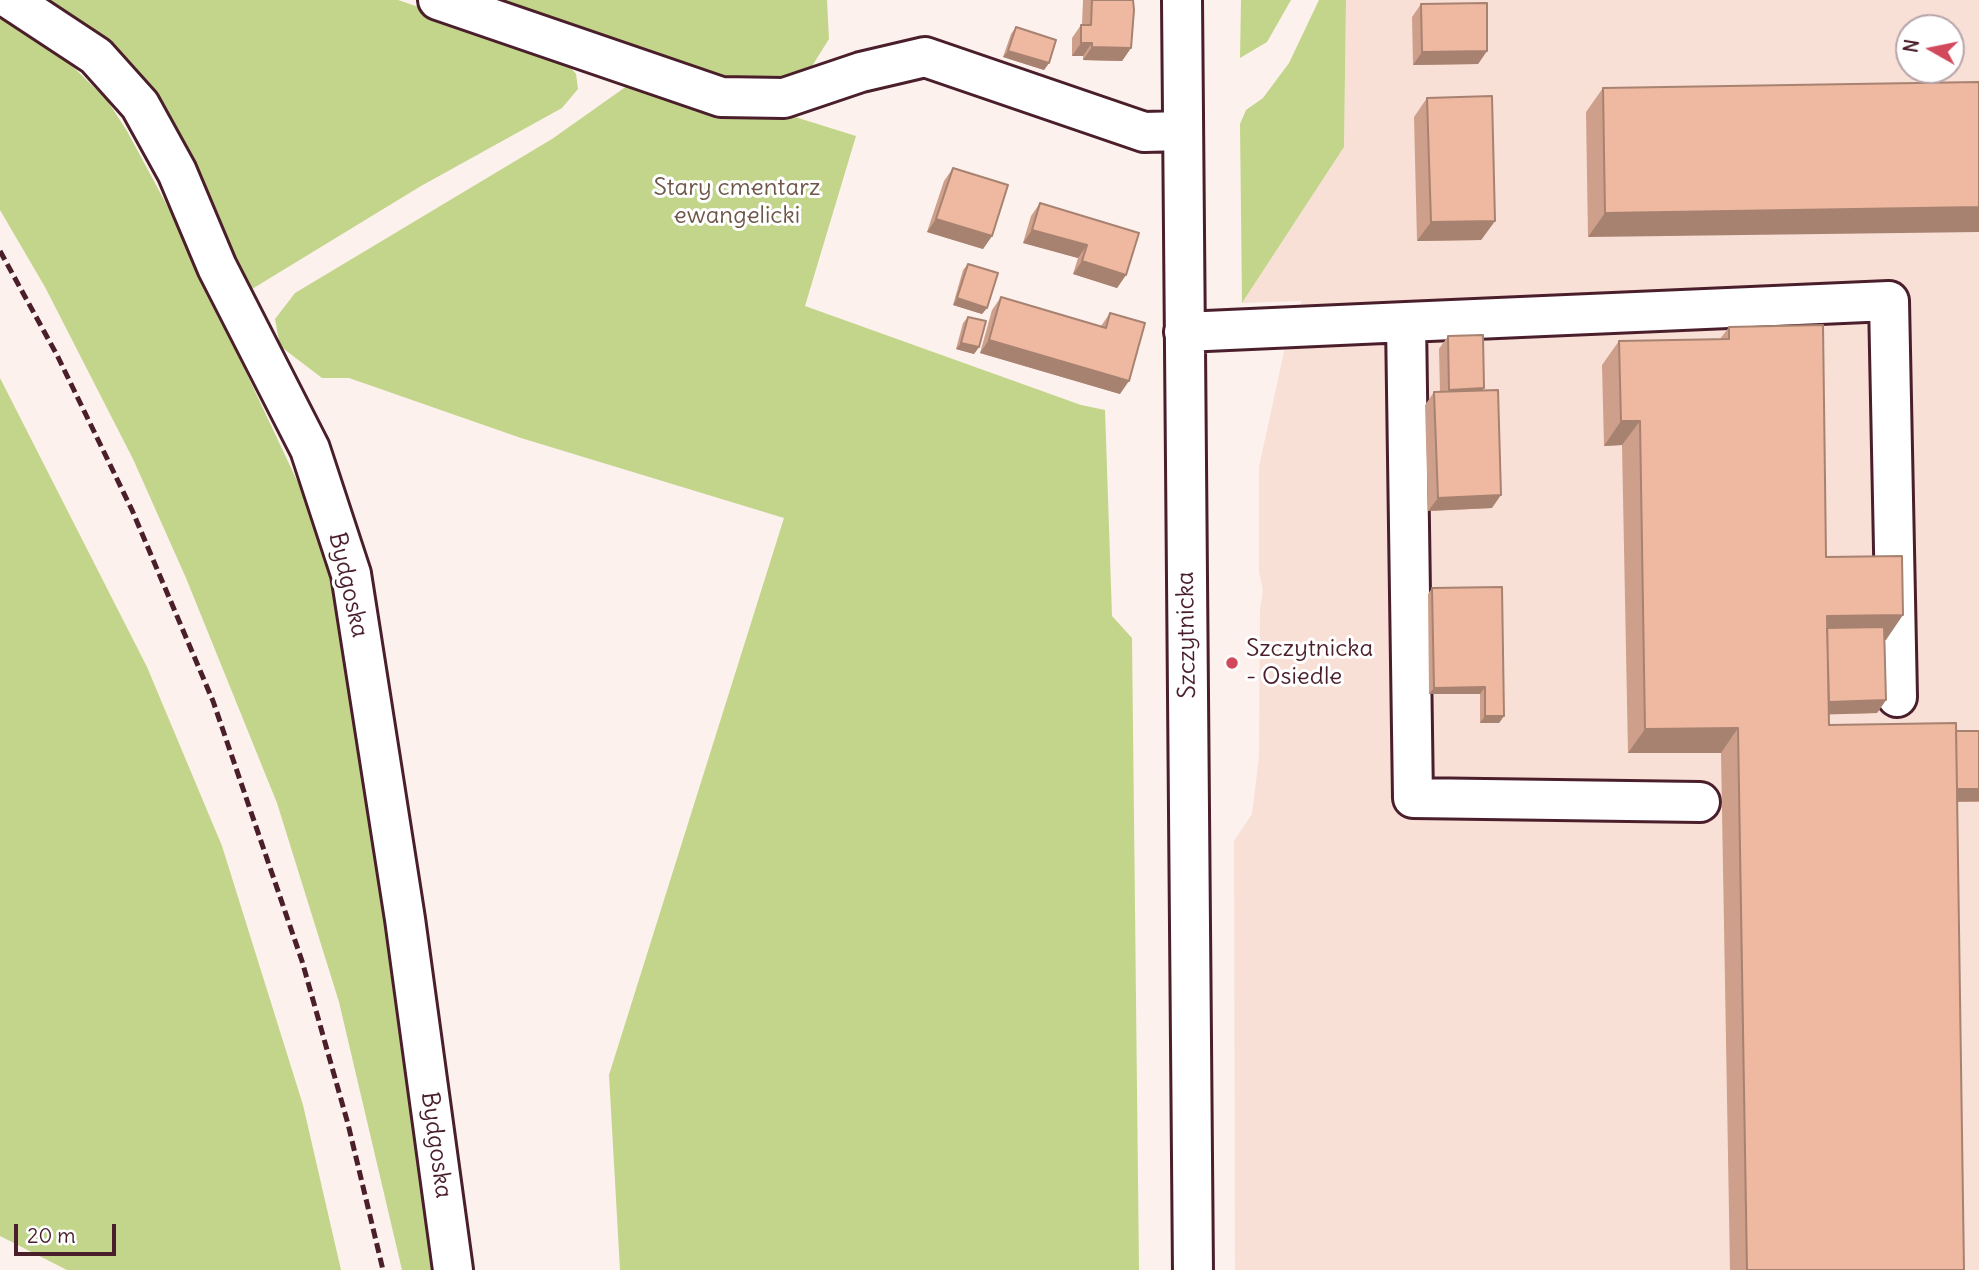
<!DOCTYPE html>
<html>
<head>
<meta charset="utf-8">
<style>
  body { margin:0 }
  #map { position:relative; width:1979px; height:1270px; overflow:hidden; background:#fcf1ec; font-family:Delius,sans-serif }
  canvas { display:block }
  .north { position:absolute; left:1895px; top:14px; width:70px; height:70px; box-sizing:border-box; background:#fff; border:2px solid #b7a5aa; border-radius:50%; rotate:279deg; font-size:19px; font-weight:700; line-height:28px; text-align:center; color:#4a1f2b }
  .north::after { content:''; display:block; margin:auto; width:24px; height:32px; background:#d1495b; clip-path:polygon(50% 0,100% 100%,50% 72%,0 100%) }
  .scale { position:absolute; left:14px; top:1224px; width:102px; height:32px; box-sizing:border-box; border:4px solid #4a1f2b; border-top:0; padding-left:9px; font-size:21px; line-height:24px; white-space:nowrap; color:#4a1f2b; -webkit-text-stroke:5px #fff; paint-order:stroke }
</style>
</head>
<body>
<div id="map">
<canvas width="1979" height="1270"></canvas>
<div class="north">N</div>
<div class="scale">20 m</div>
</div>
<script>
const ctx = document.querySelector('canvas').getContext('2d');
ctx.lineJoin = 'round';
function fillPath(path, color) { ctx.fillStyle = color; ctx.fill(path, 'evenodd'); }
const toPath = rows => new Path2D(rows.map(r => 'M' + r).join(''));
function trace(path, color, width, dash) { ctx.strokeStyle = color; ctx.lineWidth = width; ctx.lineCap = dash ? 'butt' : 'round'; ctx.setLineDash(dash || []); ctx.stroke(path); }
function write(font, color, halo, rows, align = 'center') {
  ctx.font = font + ' Delius,sans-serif'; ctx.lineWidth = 6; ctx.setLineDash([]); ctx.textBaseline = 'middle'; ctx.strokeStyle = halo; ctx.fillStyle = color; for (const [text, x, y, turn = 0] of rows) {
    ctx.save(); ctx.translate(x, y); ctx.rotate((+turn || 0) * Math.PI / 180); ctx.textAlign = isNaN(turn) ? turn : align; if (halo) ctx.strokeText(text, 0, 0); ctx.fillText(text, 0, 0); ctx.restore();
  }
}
fillPath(toPath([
  [1346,0,1979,0,1979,1270,1235,1270,1234,841,1252,814,1259,757,1260,609,1263,590,1259,572,1259,467,1285,347,1301,347,1301,301,1242,303,1344,147],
  [1909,28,1951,28,1951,70,1909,70]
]), '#f8e0d6');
fillPath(toPath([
  [36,0,398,0,545,50,566,62,576,74,578,89,562,108,421,186,252,289,226,246],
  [500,0,827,0,829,39,807,74,757,83,710,73],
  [1241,0,1291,0,1267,42,1240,58],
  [1319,0,1346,0,1344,147,1242,303,1240,124,1246,110,1263,98,1289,63],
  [0,15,65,59,107,100,127,131,170,211,317,523,334,594,363,755,435,1270,402,1270,339,1002,277,803,186,578,133,459,45,287,0,210],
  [634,81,714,109,755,118,795,117,856,136,805,306,1081,405,1105,410,1112,616,1132,638,1139,1270,620,1270,609,1075,784,518,521,438,349,378,322,378,280,346,275,319,295,293,552,139],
  [0,378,147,667,222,846,303,1105,341,1270,67,1270,0,1236]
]), '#c2d58b');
const minor = toPath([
  [11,0,96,56,140,105,177,172,217,267,310,449,351,574,405,919,453,1270],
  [438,0,721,97,784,98,861,72,925,57,1144,132,1183,131],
  [1182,0,1193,1270],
  [1406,322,1889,301,1897,697],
  [1184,332,1406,322,1413,798,1700,802]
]);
trace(minor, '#4a1f2b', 44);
trace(minor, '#fff', 38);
trace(toPath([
  [0,251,57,355,132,510,213,701,302,961,348,1124,383,1270]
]), '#4a1f2b', 5, [10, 5]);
fillPath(toPath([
  [1083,0,1133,0,1131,48,1122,61,1083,60,1083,56,1072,56,1072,38,1081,25,1082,25],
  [1421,4,1487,51,1478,64,1413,65,1412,17],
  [1016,27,1049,63,1044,70,1003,57,1011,34],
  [1979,82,1588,237,1586,112,1603,88],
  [1427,98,1495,221,1481,240,1417,241,1414,117],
  [953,168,992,236,983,249,927,232,944,181],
  [1040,203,1126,275,1117,288,1073,274,1078,258,1023,243,1031,216],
  [968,264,987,308,982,314,953,305,963,270],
  [1001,297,1101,326,1110,313,1120,394,980,353,992,310],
  [968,317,979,347,974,354,956,349,963,323],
  [1729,327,1826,557,1886,640,1885,640,1886,700,1877,713,1829,714,1829,725,1956,731,1979,731,1979,802,1957,802,1964,1270,1730,1270,1721,753,1628,753,1622,445,1604,446,1602,365,1619,341,1720,339],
  [1448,336,1484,388,1482,390,1492,508,1428,511,1425,405,1434,392,1440,391,1439,349],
  [1432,588,1504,716,1499,723,1480,723,1480,694,1429,694,1428,594]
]), '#ce9f8a');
fillPath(toPath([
  [1081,43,1092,43,1083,56,1072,56],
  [1092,47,1131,48,1122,61,1083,60],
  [1008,51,1049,63,1044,70,1003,57],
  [1487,51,1478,64,1413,65,1422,52],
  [1979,207,1979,232,1588,237,1605,213],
  [936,219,992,236,983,249,927,232],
  [1495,221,1481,240,1417,241,1431,222],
  [1032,230,1087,245,1078,258,1023,243],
  [1082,261,1126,275,1117,288,1073,274],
  [957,298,987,308,982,314,953,305],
  [989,340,1129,381,1120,394,980,353],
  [961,343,979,347,974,354,956,349],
  [1484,388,1475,401,1440,403,1449,390],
  [1621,421,1640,421,1622,445,1604,446],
  [1501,495,1492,508,1428,511,1438,498],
  [1903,615,1886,640,1819,641,1827,616],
  [1485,687,1480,694,1429,694,1434,688],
  [1886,700,1877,713,1811,715,1820,702],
  [1485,716,1504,716,1499,723,1480,723],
  [1738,728,1721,753,1628,753,1645,729],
  [1952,789,1979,789,1979,801,1943,802]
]), '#a78271');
const building = toPath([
  [1092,0,1133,0,1134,10,1131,48,1092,47,1092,43,1081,43,1081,25,1091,25,1092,0],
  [1487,3,1487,51,1422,52,1421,4,1487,3],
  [1016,27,1056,40,1049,63,1008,51,1016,27],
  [1979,82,1979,207,1605,213,1603,88,1979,82],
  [1492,96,1495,221,1431,222,1427,98,1492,96],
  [953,168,1008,185,992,236,936,219,953,168],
  [1040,203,1139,233,1126,275,1082,261,1087,245,1032,230,1040,203],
  [968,264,998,273,987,308,957,298,968,264],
  [1001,297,1106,328,1110,313,1145,323,1129,381,989,340,1001,297],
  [968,317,986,321,979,347,961,343,968,317],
  [1823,325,1826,557,1902,556,1903,615,1827,616,1829,725,1956,723,1964,1270,1747,1270,1738,728,1645,729,1640,421,1621,421,1619,341,1729,339,1729,327,1823,325],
  [1483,335,1484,388,1449,390,1448,336,1483,335],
  [1498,390,1501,495,1438,498,1434,392,1498,390],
  [1502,587,1504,716,1485,716,1485,687,1434,688,1432,588,1502,587],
  [1884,627,1886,700,1829,702,1827,628,1884,627],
  [1956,731,1979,731,1979,789,1957,789,1956,731]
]);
fillPath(building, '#efb9a1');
trace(building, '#a78271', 2);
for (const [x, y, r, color] of [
  [1232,663,7,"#d1495b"]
]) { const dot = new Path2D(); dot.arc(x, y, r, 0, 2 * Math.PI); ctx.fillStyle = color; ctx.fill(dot); trace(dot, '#fff', 2.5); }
write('24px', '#6e5648', '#fff', [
  ["Stary cmentarz",737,188],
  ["ewangelicki",737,216]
]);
write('24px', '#4a1f2b', '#fff', [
  ["Bydgoska",348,585,77],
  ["Szczytnicka",1187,635,-91],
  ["Bydgoska",436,1145,82]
]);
write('24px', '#4a1f2b', '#fff', [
  ["Szczytnicka",1246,649],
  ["- Osiedle",1246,677]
], 'left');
</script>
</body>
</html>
